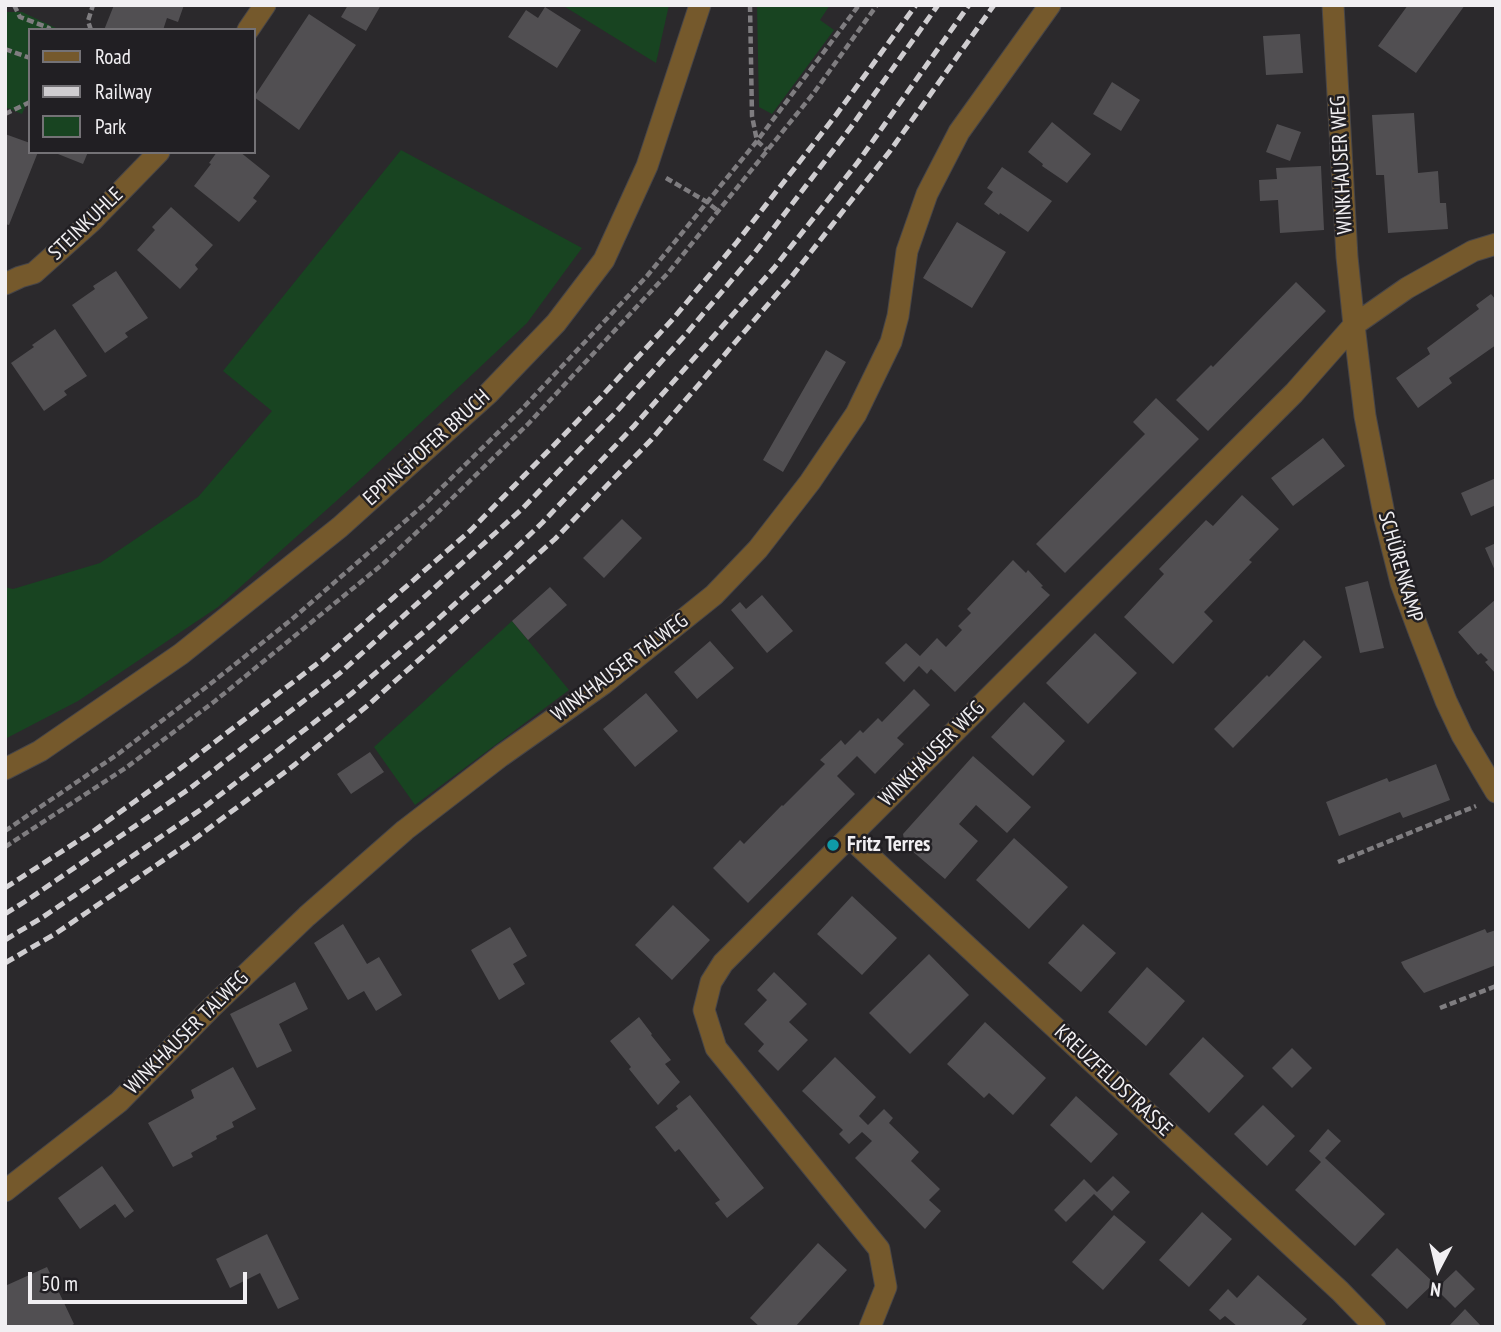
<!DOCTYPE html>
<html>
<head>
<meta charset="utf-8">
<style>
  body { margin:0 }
  #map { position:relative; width:1501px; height:1332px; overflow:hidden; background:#2b292c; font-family:"PT Sans Narrow",sans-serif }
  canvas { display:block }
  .frame { position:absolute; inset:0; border:7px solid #f1eff2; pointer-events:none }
  .legend { position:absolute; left:28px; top:28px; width:228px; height:126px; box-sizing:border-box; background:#211f23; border:2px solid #747276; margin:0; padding:9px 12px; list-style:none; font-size:21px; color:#f1eff2 }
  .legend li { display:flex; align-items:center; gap:14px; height:35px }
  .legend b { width:35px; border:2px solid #747276 }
  .north { position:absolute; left:1403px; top:1234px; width:70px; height:70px; -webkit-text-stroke:5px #211f23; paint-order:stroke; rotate:187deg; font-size:19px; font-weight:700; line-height:28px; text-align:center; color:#f1eff2 }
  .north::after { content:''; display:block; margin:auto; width:24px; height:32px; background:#f1eff2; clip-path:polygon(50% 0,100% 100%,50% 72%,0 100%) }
  .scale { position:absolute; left:28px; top:1272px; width:219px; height:32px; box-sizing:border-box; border:4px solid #f1eff2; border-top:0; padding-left:9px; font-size:21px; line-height:24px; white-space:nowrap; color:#f1eff2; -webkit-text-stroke:5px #211f23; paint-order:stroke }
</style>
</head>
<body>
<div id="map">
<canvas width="1501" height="1332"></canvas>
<div class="frame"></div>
<ul class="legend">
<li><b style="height:9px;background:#75592c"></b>Road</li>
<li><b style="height:9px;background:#cfcdd0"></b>Railway</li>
<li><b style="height:19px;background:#184421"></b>Park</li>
</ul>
<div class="north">N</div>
<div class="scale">50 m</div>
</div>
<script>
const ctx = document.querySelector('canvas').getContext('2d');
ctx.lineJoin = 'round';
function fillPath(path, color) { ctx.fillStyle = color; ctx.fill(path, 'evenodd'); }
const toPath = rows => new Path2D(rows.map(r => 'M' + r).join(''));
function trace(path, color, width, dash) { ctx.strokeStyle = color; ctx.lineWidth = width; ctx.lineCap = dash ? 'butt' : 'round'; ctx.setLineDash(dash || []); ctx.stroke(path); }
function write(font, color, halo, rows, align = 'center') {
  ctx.font = font + ' "PT Sans Narrow",sans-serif'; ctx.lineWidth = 5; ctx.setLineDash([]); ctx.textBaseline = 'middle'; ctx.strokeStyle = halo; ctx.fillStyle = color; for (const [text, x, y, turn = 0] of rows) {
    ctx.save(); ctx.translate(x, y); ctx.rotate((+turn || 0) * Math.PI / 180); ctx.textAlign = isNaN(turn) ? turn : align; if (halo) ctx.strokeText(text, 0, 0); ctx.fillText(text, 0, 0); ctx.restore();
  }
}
fillPath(toPath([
  [562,5,669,5,656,63],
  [757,5,830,5,820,20,834,30,772,114,759,107],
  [7,12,22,12,58,29,30,30,30,96,22,114,5,107,5,15],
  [401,150,582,248,527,323,363,477,218,607,78,701,5,739,5,587,13,589,100,563,198,497,272,411,223,371],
  [512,621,569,690,415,805,374,747]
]), '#184421');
fillPath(toPath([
  [114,5,184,5,178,22,167,18,163,30,104,30],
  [348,5,381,5,366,31,341,17],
  [1408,5,1465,5,1416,73,1378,46],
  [545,7,581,30,557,68,508,37,526,10,538,18],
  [309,14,356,45,299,130,254,97],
  [1300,34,1303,73,1266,75,1263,36],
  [1112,82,1140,100,1121,131,1093,114],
  [1414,113,1418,173,1438,171,1440,203,1446,203,1448,229,1388,233,1384,175,1376,175,1372,115],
  [1052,122,1091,154,1067,183,1042,166,1043,164,1028,152],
  [1277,124,1301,132,1290,161,1266,152],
  [5,134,30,143,30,152,38,152,9,225,5,224],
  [53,152,88,152,83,164],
  [217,152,240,152,270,176,253,198,257,201,239,222,194,186,211,164,209,163],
  [1321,166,1324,230,1280,233,1278,200,1260,201,1259,180,1277,179,1276,168],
  [1002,167,1052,201,1028,232,1000,213,999,215,984,204,993,192,987,188],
  [171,207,213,245,195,265,198,269,180,289,137,250,155,230,152,227],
  [957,222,1006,252,972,308,923,278],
  [116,271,148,318,125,333,128,337,105,353,72,305,95,289,93,286],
  [1296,282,1326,311,1208,431,1176,400,1211,365,1213,367],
  [1491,294,1496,300,1496,345,1449,378,1452,383,1418,408,1396,378,1430,354,1427,348,1479,309,1476,305],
  [55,329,87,376,64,391,67,395,44,411,11,363,34,347,32,345],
  [826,350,846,362,783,472,763,460],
  [1156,398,1199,439,1065,573,1036,544,1145,434,1133,422],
  [1323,438,1345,466,1293,506,1271,478],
  [1496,478,1496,505,1471,516,1461,493],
  [1242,495,1279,529,1249,560,1252,562,1204,612,1213,621,1173,664,1124,617,1164,574,1159,569,1206,520,1213,526],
  [622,519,642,538,604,578,583,558],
  [1496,543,1496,573,1485,548],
  [1013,560,1026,573,1028,570,1043,586,1041,587,1050,595,955,692,931,669,927,674,919,666,904,682,885,663,906,643,920,656,937,638,946,647,962,630,958,626,971,613,967,609],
  [1368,581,1384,648,1360,653,1345,587],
  [550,587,567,605,528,640,512,621],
  [762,595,793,631,767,653,731,610,740,602,746,609],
  [1496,599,1496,674,1485,662,1488,660,1481,653,1478,655,1458,632],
  [1095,633,1137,673,1088,724,1046,683],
  [1304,640,1322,657,1233,748,1214,729,1267,675,1269,677],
  [710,641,734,668,697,699,674,672],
  [914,689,930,705,897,738,904,744,875,774,857,756,837,776,855,794,748,903,713,868,740,840,744,844,782,805,783,806,825,764,820,760,841,740,845,745,860,730,863,733,878,718,882,722],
  [646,693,678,731,635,767,603,729],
  [1024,702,1065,741,1033,776,991,737],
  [370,752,384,772,351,794,337,774],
  [973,756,1031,807,1007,833,976,805,959,824,978,841,945,879,905,845,903,834],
  [1436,764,1450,800,1403,818,1400,812,1339,836,1326,802,1387,778,1389,782],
  [1014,838,1068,887,1029,929,976,880],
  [852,896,897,938,862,975,817,934],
  [673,905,710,940,672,980,635,945],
  [343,924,367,964,379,957,402,995,376,1011,364,991,348,1000,314,943],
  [1083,924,1116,953,1081,992,1048,963],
  [510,927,527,956,513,964,525,984,499,1000,471,950],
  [1485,929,1487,933,1496,930,1496,965,1424,993,1404,968,1401,962],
  [929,954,969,995,910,1054,869,1013],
  [1147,967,1185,1001,1146,1046,1108,1012],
  [774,972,807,1004,789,1022,808,1040,778,1071,758,1051,764,1044,744,1024,767,1000,757,990],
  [295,982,308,1009,279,1024,292,1051,257,1068,230,1014],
  [639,1017,652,1034,651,1035,671,1060,665,1064,680,1082,658,1105,629,1069,631,1067,610,1041],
  [985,1022,1046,1078,1013,1115,989,1093,984,1098,947,1064],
  [1203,1037,1244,1076,1209,1113,1169,1074],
  [1292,1048,1312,1068,1292,1088,1272,1068],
  [835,1057,876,1097,859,1116,868,1125,884,1109,893,1118,889,1123,919,1152,911,1161,940,1189,929,1200,941,1211,925,1229,855,1158,872,1141,862,1132,849,1144,839,1134,843,1130,802,1091],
  [233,1067,256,1109,232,1122,234,1127,216,1136,217,1139,191,1153,193,1157,173,1167,148,1123,194,1098,191,1090],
  [690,1095,764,1188,727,1218,715,1203,720,1200,679,1149,675,1152,655,1127,678,1109,676,1106],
  [1076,1096,1118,1134,1091,1163,1050,1125],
  [1263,1105,1295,1136,1267,1166,1234,1134],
  [1328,1129,1341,1141,1325,1158,1385,1214,1355,1246,1295,1190,1321,1162,1309,1151],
  [102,1166,134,1211,125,1218,115,1204,80,1229,58,1198],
  [1113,1176,1130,1192,1112,1211,1094,1194,1066,1222,1054,1210,1084,1179,1097,1192],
  [1202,1212,1232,1239,1189,1287,1159,1260],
  [1114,1215,1146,1242,1103,1290,1072,1262],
  [267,1234,299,1299,278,1309,260,1273,230,1288,216,1259],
  [818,1243,847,1270,795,1327,760,1327,750,1318],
  [1397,1248,1434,1283,1407,1309,1371,1275],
  [47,1267,74,1324,69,1327,5,1327,5,1286],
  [1456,1270,1475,1289,1455,1308,1436,1289],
  [1258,1275,1307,1319,1300,1327,1238,1327,1225,1316,1220,1320,1209,1310,1228,1289,1237,1298],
  [1465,1309,1482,1327,1448,1327]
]), '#514f52');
const street = toPath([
  [1333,5,1347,257,1354,325,1365,416,1385,519,1401,583,1420,634,1446,701,1462,735,1496,792],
  [248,30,265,5],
  [5,284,20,277,34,273,91,222,159,152],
  [5,769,40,751,181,654,340,527,488,394,556,323,604,260,647,166,700,5],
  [849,837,1340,1291,1375,1327],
  [5,1191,119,1102,212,1007,307,916,405,830,501,756,603,684,714,595,758,549,810,482,856,414,891,342,898,316,907,251,927,194,959,132,1050,5],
  [870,1327,886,1287,879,1249,716,1048,704,1010,711,982,723,963,1294,393,1354,325,1407,288,1473,251,1496,244]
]);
trace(street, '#474548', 23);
trace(toPath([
  [14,5,20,17,49,28,48,30],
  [750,5,752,116,757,141,767,150],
  [91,30,88,21,93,5],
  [5,49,30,58],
  [5,114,30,102],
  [666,178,707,202,718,211],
  [5,831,118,754,205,688,291,620,426,503,520,411,647,276,757,141,859,5],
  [5,847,127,767,215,701,384,563,435,515,529,423,668,273,813,94,877,5],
  [1338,862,1476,806],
  [1440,1008,1496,986]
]), '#7f7d80', 4.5, [7, 3.5]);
trace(street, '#75592c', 21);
trace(toPath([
  [5,888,95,830,173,774,322,660,471,530,601,397,672,320,737,242,836,115,916,5],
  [5,914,29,899,189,789,340,673,522,509,617,411,686,334,753,255,851,127,938,5],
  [5,940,43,917,203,808,351,694,426,630,499,564,542,523,634,426,774,268,858,162,969,5],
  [5,963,55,934,193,840,293,766,367,706,555,539,651,440,789,280,890,151,994,5]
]), '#cfcdd0', 5, [10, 5]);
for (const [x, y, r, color] of [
  [833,845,7,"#0f9aa8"]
]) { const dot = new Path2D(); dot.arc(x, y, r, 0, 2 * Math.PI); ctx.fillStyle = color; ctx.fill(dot); trace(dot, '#211f23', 2.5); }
write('21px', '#f1eff2', '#211f23', [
  ["WINKHAUSER WEG",1342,165,-93],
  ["STEINKUHLE",86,224,-44],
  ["EPPINGHOFER BRUCH",427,448,-42],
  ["SCHÜRENKAMP",1400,567,74],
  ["WINKHAUSER TALWEG",620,668,-37],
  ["WINKHAUSER WEG",932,754,-45],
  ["WINKHAUSER TALWEG",187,1033,-45],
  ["KREUZFELDSTRASSE",1113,1081,43]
]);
write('bold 21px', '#f1eff2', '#211f23', [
  ["Fritz Terres",847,845]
], 'left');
</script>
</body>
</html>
